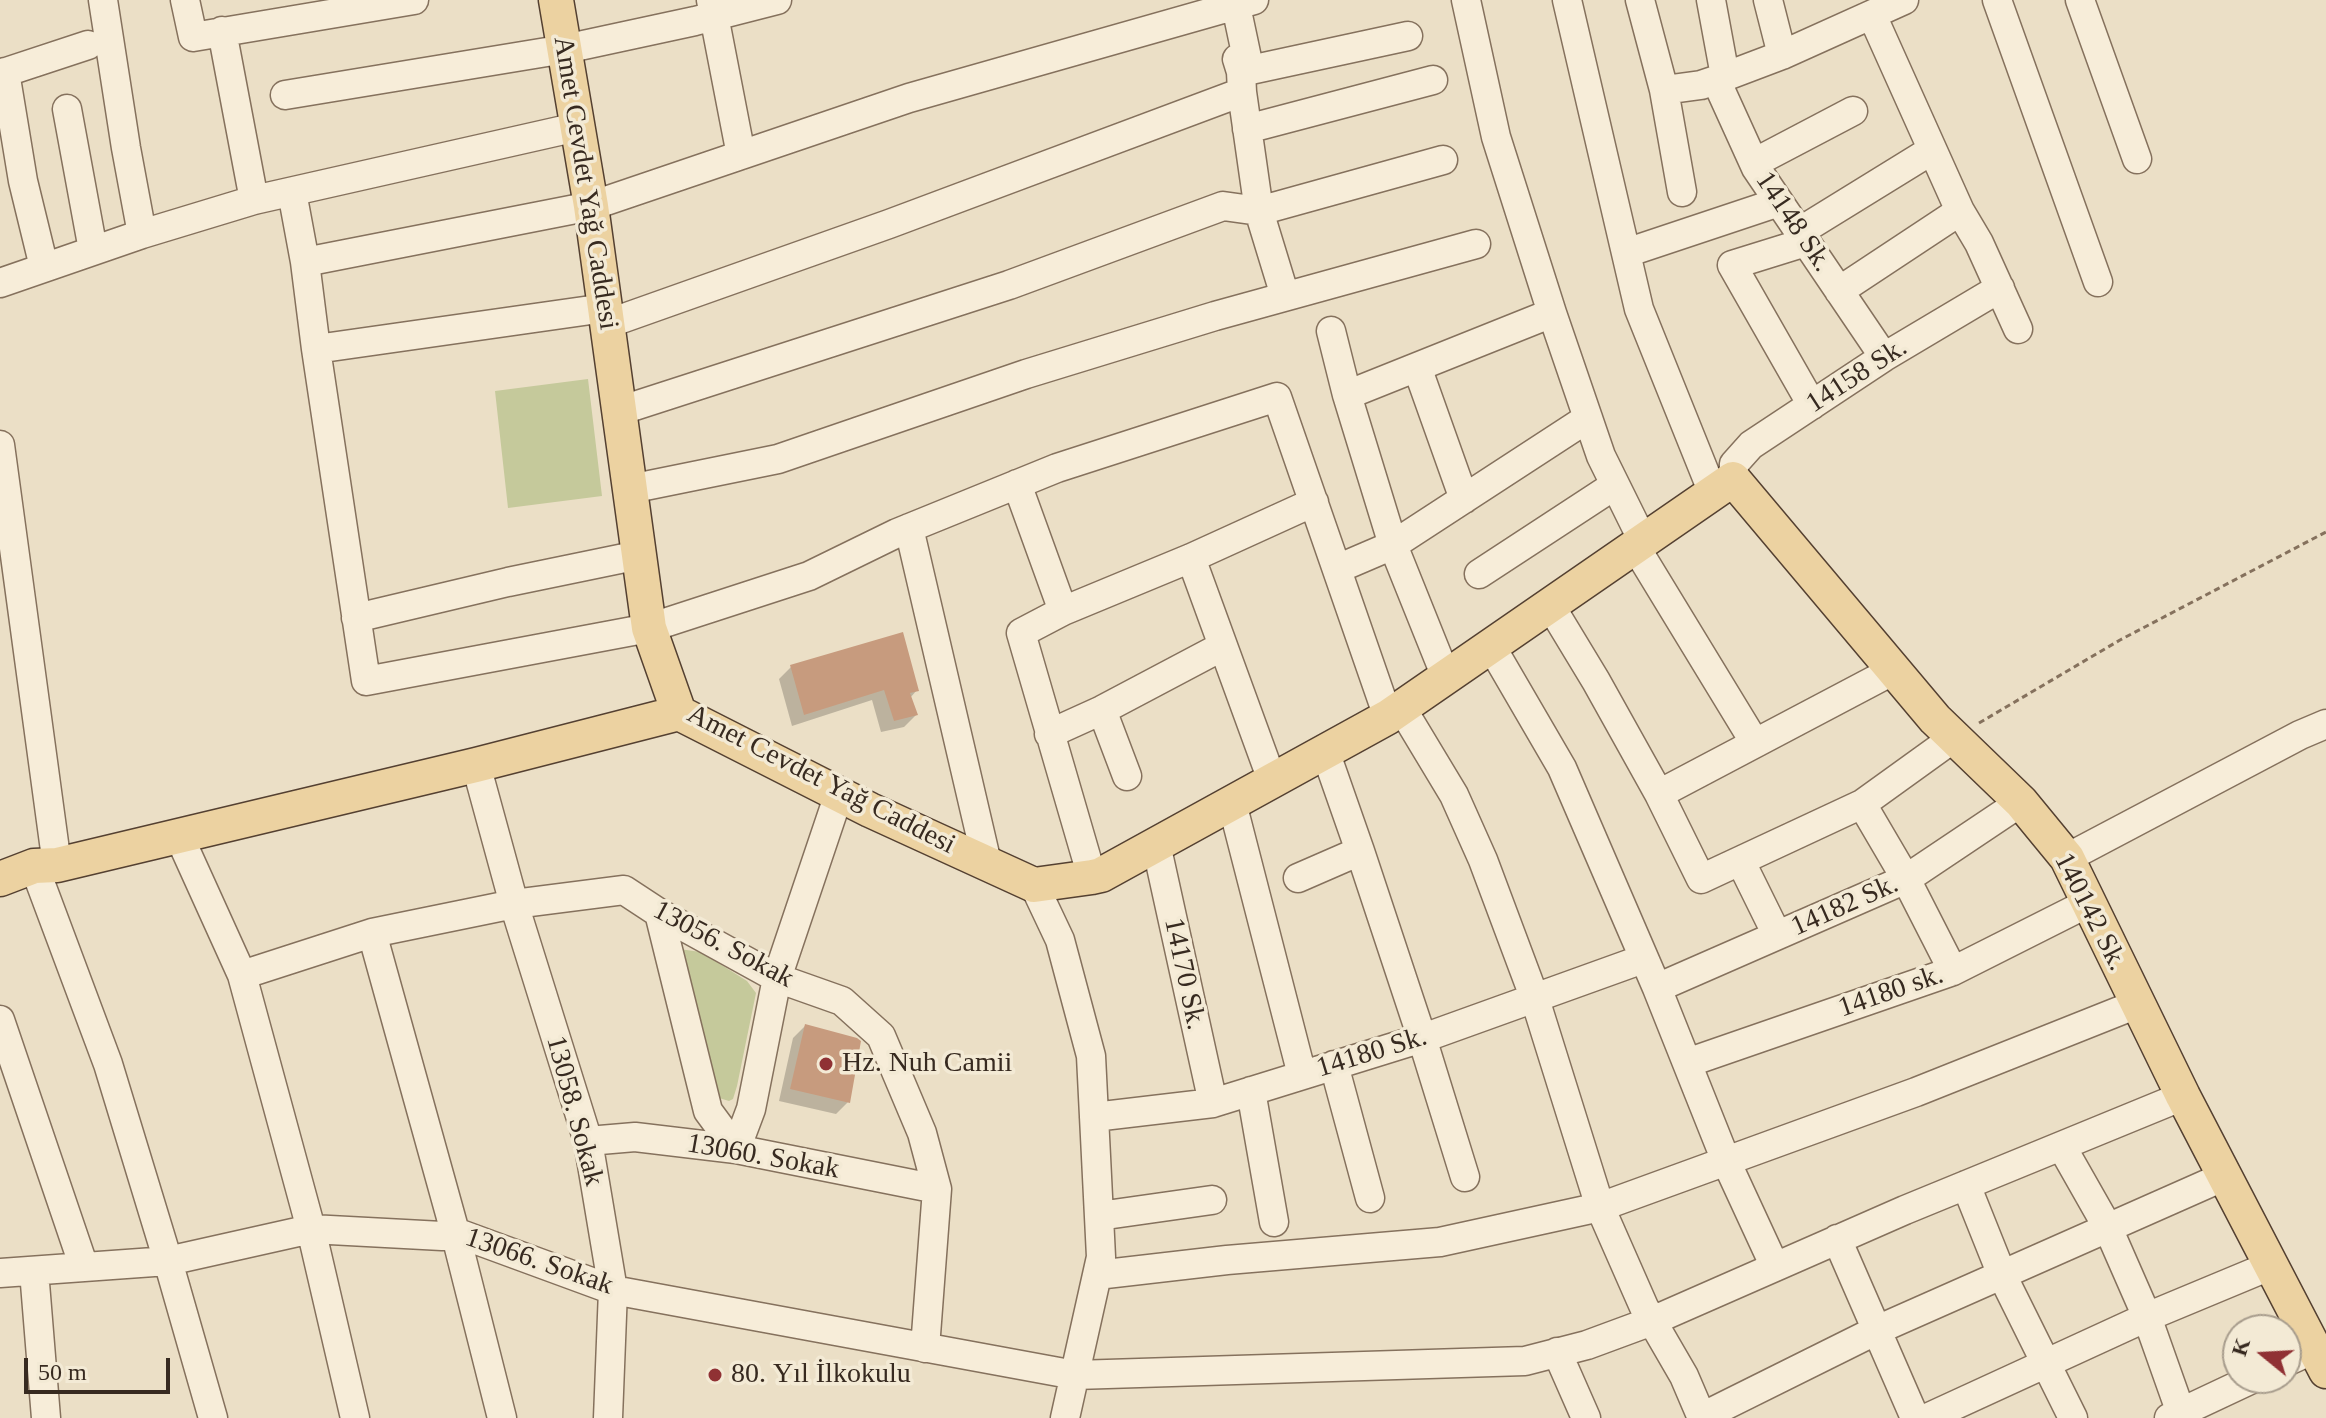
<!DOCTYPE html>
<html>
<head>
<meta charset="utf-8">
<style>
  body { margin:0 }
  #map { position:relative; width:2326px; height:1418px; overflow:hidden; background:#ebdfc6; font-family:Georgia,serif }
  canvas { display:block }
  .north { position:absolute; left:2222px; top:1314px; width:80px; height:80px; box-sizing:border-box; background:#f3ead5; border:2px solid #a89d8d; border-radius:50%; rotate:288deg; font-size:22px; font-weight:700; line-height:32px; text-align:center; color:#372a20 }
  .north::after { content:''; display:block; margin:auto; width:28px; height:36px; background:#903134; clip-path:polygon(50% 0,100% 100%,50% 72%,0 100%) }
  .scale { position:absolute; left:24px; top:1358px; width:146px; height:36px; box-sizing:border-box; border:4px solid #372a20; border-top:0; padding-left:10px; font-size:24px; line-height:28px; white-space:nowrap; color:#372a20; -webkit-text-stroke:6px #f3ead5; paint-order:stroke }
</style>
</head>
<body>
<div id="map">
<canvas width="2326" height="1418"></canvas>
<div class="north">K</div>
<div class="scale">50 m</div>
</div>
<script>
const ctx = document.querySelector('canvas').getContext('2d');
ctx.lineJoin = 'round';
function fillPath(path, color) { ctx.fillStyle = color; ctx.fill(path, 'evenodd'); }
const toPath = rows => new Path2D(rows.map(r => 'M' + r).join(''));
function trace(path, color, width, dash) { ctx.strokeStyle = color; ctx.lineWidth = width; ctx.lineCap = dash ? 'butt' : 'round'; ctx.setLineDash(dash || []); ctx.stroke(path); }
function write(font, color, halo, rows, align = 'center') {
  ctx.font = font + ' Georgia,serif'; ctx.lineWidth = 7; ctx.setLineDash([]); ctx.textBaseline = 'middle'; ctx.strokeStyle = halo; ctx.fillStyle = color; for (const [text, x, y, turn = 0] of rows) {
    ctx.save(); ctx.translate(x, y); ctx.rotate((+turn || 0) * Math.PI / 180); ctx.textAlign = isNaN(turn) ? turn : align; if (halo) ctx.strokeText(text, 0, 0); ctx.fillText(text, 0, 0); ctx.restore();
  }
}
fillPath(toPath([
  [588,379,602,496,508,508,495,391],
  [679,949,701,952,747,981,756,993,737,1086,733,1099,729,1101,719,1098,712,1088]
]), '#c5c99b');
fillPath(toPath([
  [791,667,917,690,910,698,916,715,904,727,881,732,872,700,792,726,779,679],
  [805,1026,848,1102,836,1114,779,1101,793,1038]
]), '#0003');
fillPath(toPath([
  [903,632,919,691,910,693,918,715,894,721,884,690,804,715,790,665],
  [805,1024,857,1038,861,1041,850,1103,790,1089]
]), '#c79b7e');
const minor = toPath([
  [103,0,126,148,142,234],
  [185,0,193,37,414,0],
  [711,0,741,155],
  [1466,0,1496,137,1552,313,1601,456,1643,541],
  [1567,0,1639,309,1713,493],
  [1640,0,1664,90],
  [1711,0,1725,76],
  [1768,0,1782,55],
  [1997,0,2098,282],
  [2080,0,2137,159],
  [1236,6,1247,58,1237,59,1241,72,1242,92,1259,211,1285,296],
  [1872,15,1960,211,1979,243,2018,329],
  [222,31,254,200],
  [5,72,23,181,44,267],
  [1241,72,1408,36],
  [0,74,88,45],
  [1716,80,1756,168,1884,357],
  [285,95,565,49,695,21,777,0],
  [67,109,93,250],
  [1247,129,1433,80],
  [1754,163,1853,111],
  [292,192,305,262,316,349,366,681,649,628,809,576,897,533,1057,468,1277,397,1388,717],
  [1682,192,1664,90,1701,85,1716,80,1782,55,1904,0],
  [1799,232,1932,150],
  [1806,242,1732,265,1812,405],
  [1626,253,1779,202],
  [305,262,591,206,909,98,1254,0],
  [0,283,142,234,254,200,577,127],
  [1839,291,1960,211],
  [607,324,889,224,1242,92],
  [1331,331,1347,395,1393,545,1446,677],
  [316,349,605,308],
  [1417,367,1464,499],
  [1347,395,1552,313],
  [619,411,1009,285,1223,206,1259,211,1443,160],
  [0,445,57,865],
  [1733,479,1734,464,1751,445,1884,357,2000,288],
  [1017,484,1063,611],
  [630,489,778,459,1026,374,1215,316,1476,244],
  [909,528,987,863],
  [1635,546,1755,743],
  [1191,558,1272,780],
  [1337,569,1393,545,1588,418],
  [1479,574,1615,485],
  [1550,605,1596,681,1659,794,1701,879,1862,804,1955,737],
  [356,618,508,582,639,555],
  [1491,646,1562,768,1657,988,1726,1161,1775,1267],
  [1401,707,1454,795,1483,860,1535,999,1600,1207,1644,1307,1684,1376,1702,1418],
  [1102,710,1127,776],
  [1049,734,1102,710,1223,646],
  [1325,751,1360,851,1422,1038,1465,1177],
  [476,765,514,904,588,1141,613,1290,608,1418],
  [1659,794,1894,670],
  [1232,803,1302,1075],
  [1862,804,1906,879,1953,971],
  [179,836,242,975,311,1229,355,1418],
  [1156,844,1213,1103],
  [2067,858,2300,735,2326,724],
  [1741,862,1777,935],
  [34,866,108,1064,168,1261,213,1418],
  [1092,877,1021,633,1063,611,1191,558,1314,502],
  [1298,878,1360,851],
  [1034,885,1060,940,1091,1056,1101,1257,1065,1418],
  [659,913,708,1111,736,1149],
  [372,933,455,1232,502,1418],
  [242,975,372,933,514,904,624,890,659,913,777,978,842,1001,881,1036,922,1133,937,1189,925,1348],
  [1657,988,1906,879,2021,802],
  [0,1020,84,1267],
  [1687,1063,1953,971,2088,903],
  [1334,1065,1370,1198],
  [1251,1091,1274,1222],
  [1094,1117,1213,1103,1429,1036,1643,959],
  [588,1141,635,1137,736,1149,937,1189],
  [2062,1147,2108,1228,2147,1317,2181,1413],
  [736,1149,751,1109,777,978,839,794],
  [1966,1185,2002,1275,2073,1418],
  [1099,1216,1212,1200],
  [1837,1239,1915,1418],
  [34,1271,46,1418],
  [0,1273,168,1261,311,1229,442,1236,455,1232,613,1290,1075,1375,1525,1361,1587,1345,1652,1321,1905,1210,2183,1096],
  [1097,1275,1227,1260,1440,1242,1600,1207,1916,1092,2137,1004],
  [1557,1352,1586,1418],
  [2286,1362,2314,1349],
  [1702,1417,1877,1330,2225,1176],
  [1927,1418,2147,1317,2272,1265],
  [2169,1418,2254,1378]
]);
const major = toPath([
  [556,0,591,206,649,628,679,713,870,810,1034,885,1092,877,1101,875,1388,717,1733,479,1935,719,2021,802,2067,858,2183,1096,2326,1371],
  [0,879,34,866,57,865,476,765,679,713]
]);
trace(minor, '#85715d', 31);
trace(major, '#544031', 37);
trace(toPath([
  [1979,723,2120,640,2326,532]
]), '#85715d', 3, [6, 4]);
trace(minor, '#f7edd9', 28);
trace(major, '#ecd2a1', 34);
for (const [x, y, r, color] of [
  [826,1064,8,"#903134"],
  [715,1375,8,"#903134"]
]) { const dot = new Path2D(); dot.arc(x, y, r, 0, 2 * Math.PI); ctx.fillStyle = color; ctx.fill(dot); trace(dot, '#f3ead5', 3); }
write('28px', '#372a20', '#f3ead5', [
  ["Amet Cevdet Yağ Caddesi",585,183,81],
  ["14148 Sk.",1793,222,56],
  ["14158 Sk.",1857,376,-33],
  ["Amet Cevdet Yağ Caddesi",821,780,27],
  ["14182 Sk.",1845,906,-24],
  ["140142 Sk.",2090,912,63],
  ["13056. Sokak",723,945,28],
  ["14170 Sk.",1184,974,78],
  ["14180 sk.",1891,992,-19],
  ["14180 Sk.",1372,1053,-17],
  ["13058. Sokak",574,1111,75],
  ["13060. Sokak",763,1157,10],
  ["13066. Sokak",539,1262,19]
]);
write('28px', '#372a20', '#f3ead5', [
  ["Hz. Nuh Camii",842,1064],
  ["80. Yıl İlkokulu",731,1375]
], 'left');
</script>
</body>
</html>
